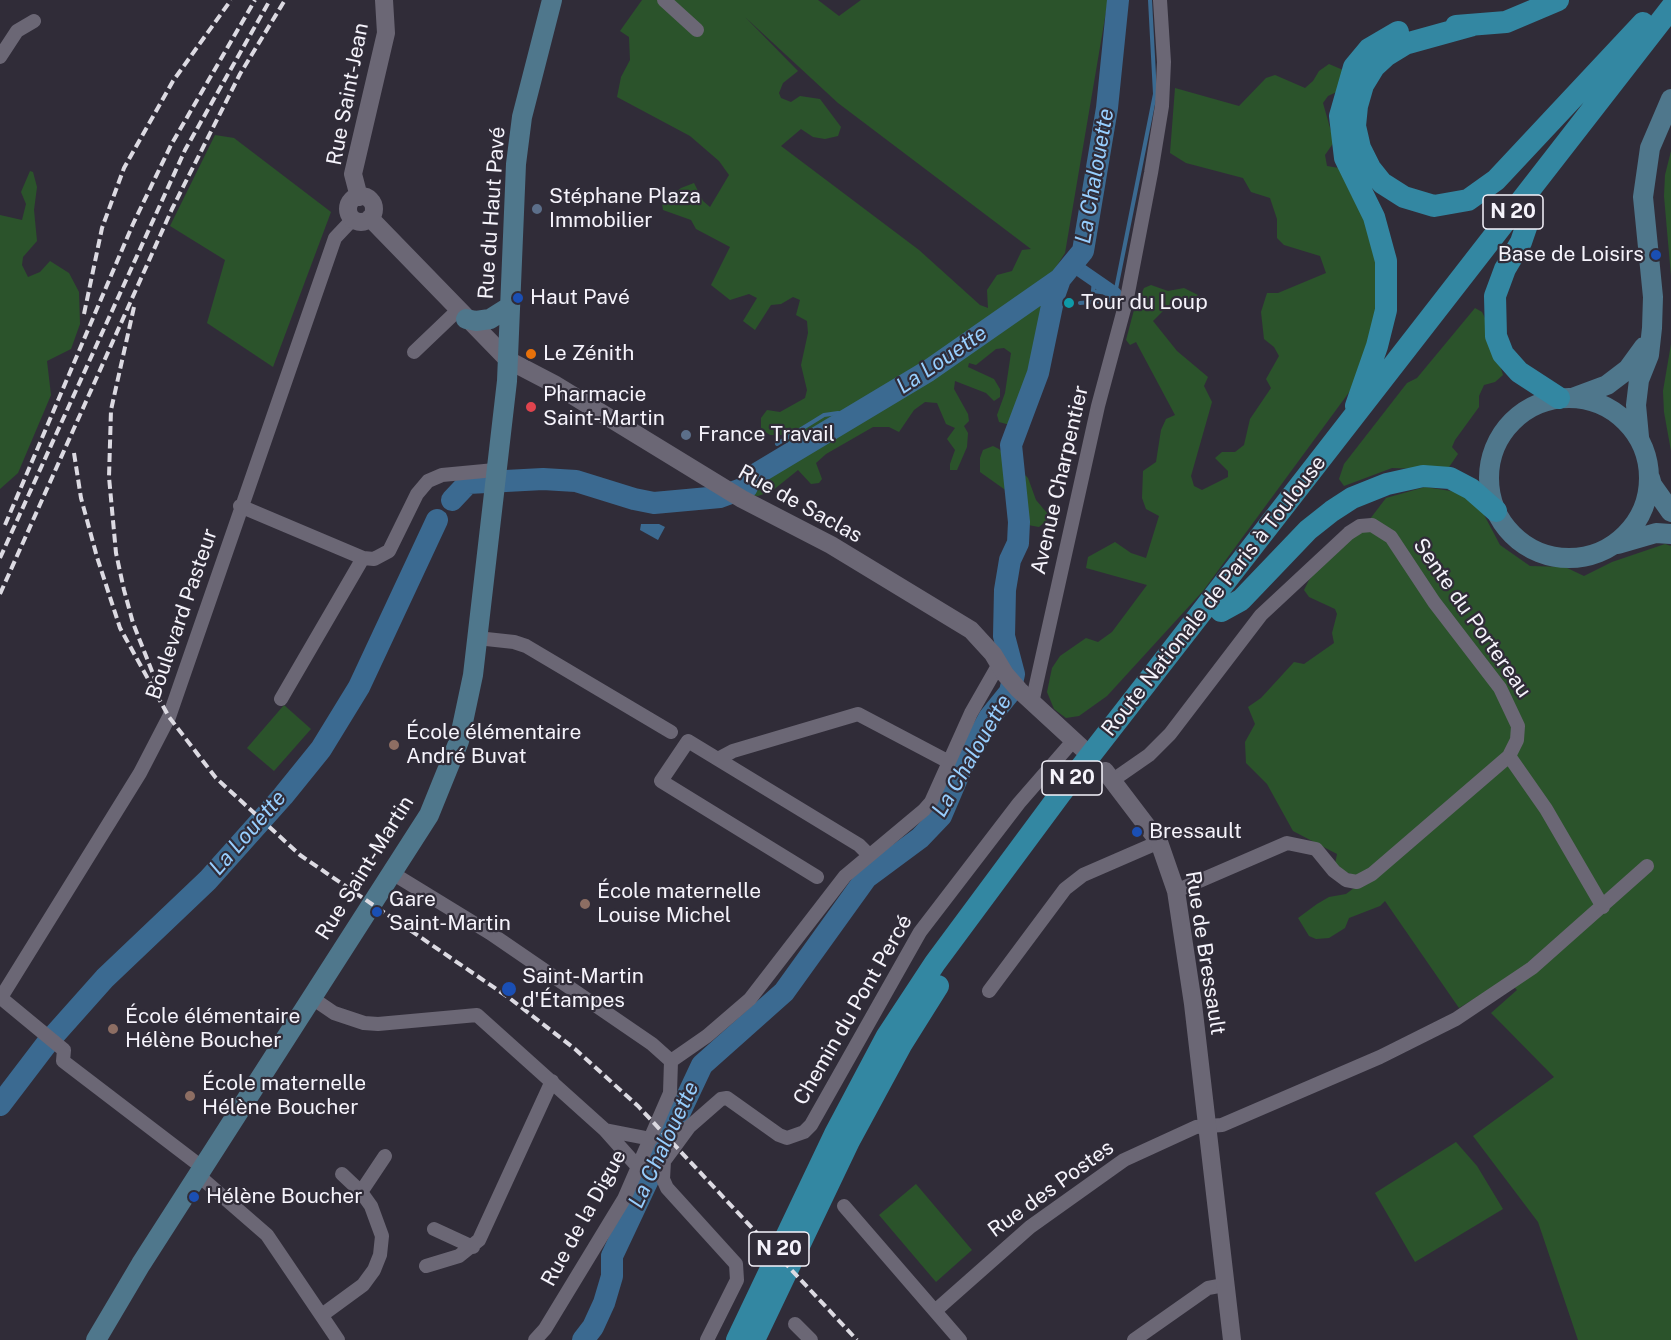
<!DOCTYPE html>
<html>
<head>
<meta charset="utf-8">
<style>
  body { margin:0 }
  canvas { display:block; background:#302c38 }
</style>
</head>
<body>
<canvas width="1671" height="1340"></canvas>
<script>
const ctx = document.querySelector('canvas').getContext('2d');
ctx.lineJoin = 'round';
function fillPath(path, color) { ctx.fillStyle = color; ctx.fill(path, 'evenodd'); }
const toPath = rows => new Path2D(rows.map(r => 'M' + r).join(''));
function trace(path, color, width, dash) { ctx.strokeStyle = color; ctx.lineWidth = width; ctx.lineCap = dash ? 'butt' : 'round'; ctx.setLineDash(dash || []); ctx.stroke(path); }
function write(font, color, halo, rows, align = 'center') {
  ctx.font = font + ' "Public Sans",sans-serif'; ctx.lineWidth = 4.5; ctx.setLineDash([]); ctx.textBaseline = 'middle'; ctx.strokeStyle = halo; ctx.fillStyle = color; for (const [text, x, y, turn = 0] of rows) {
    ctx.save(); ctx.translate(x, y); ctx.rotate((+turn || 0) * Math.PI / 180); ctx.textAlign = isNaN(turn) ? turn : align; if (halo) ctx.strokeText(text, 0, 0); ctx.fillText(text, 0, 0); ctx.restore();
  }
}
fillPath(toPath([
  [642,0,818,0,839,16,861,0,1108,0,1065,253,1056,267,1042,313,1050,340,1050,371,1044,378,1027,372,1021,398,1027,422,1021,428,999,422,997,415,1005,393,1011,353,1004,348,996,349,976,365,969,363,968,367,994,379,1000,389,1000,397,994,401,986,393,955,381,954,389,968,414,969,421,964,426,968,433,967,447,957,470,950,470,950,464,955,450,947,439,955,428,946,424,937,403,925,402,914,410,899,432,889,427,873,427,826,454,816,463,822,479,819,483,811,484,798,470,772,491,758,496,749,495,745,487,778,461,789,441,788,435,770,435,761,429,761,418,767,410,780,412,805,398,807,390,801,365,808,333,807,321,796,315,800,300,793,297,781,304,771,305,755,330,743,321,757,298,749,294,730,300,711,285,730,247,696,229,691,220,663,210,662,203,681,188,694,183,703,201,710,207,729,175,719,161,690,136,617,97,621,77,630,60,629,37,620,31],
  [745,17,838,103,1031,249,1022,250,1012,271,997,275,987,290,988,308,980,305,919,250,781,146,801,129,813,137,825,139,838,136,841,127,820,99,800,96,791,102,781,98,779,93,783,83,798,71],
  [1329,64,1350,73,1343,89,1328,96,1323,103,1334,142,1325,155,1327,166,1339,168,1363,185,1384,296,1361,376,1203,591,1107,696,1079,716,1066,718,1054,709,1047,692,1052,668,1060,656,1086,638,1098,642,1112,632,1147,585,1086,568,1088,557,1115,542,1131,553,1146,558,1159,516,1146,509,1142,498,1143,471,1156,462,1161,430,1166,419,1175,415,1136,342,1130,345,1126,340,1134,310,1144,288,1151,285,1168,291,1184,288,1198,295,1195,299,1175,299,1153,321,1177,351,1208,377,1204,386,1212,402,1191,476,1194,486,1202,490,1228,477,1228,471,1215,458,1222,452,1235,452,1244,445,1250,419,1271,388,1266,379,1279,356,1274,347,1264,339,1261,312,1267,293,1278,293,1326,273,1320,256,1284,245,1277,238,1277,219,1270,198,1251,192,1243,178,1186,163,1170,153,1175,88,1239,106,1266,78,1275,75,1305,88,1313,81,1319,71],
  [215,135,234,138,331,212,273,367,207,323,225,260,170,226],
  [1671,151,1671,276,1664,196,1665,175],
  [30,171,33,172,37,187,34,210,37,241,23,257,22,265,28,277,40,272,50,261,69,273,79,292,80,324,71,349,47,361,51,395,18,473,0,489,0,215,22,220,26,204,21,192],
  [1475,308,1482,312,1486,320,1503,375,1495,382,1484,385,1479,396,1479,407,1455,440,1452,447,1458,454,1447,470,1392,468,1344,486,1339,479,1344,464,1407,383,1417,378],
  [1671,344,1671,451,1664,412,1663,391],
  [993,446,999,449,1028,478,1036,500,1047,513,1047,520,1039,527,1028,525,1011,494,980,472,980,458,983,450],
  [1425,487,1457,492,1481,509,1500,545,1530,566,1565,567,1584,576,1612,562,1665,544,1671,546,1671,1340,1578,1340,1538,1222,1473,1136,1554,1077,1491,1013,1517,990,1507,979,1459,1008,1385,901,1380,906,1349,918,1345,928,1329,938,1316,939,1309,936,1298,918,1317,904,1329,897,1346,894,1362,882,1354,875,1340,870,1335,864,1337,854,1293,831,1267,784,1246,763,1245,742,1255,724,1248,707,1261,698,1294,662,1304,664,1334,643,1332,633,1337,614,1335,609,1309,597,1304,590,1309,580,1327,557,1360,532,1386,498],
  [284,705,311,729,274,771,247,748],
  [1456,1142,1477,1166,1503,1209,1415,1262,1375,1193],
  [916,1184,972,1250,936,1282,879,1215]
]), '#2b532b');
fillPath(toPath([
  [641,524,659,524,665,527,658,540,640,530]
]), '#3b6a91');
trace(toPath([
  [1073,265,1094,279,1093,291,1115,294],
  [1080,303,1112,300,1115,294,1155,94,1150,0],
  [777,444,824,415,838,413,854,417]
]), '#3b6a91', 4);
trace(toPath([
  [1073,265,1115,294]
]), '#3b6a91', 14);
trace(toPath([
  [452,500,468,483,543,479,576,481,634,499,654,503,720,497,747,487,748,479,928,371,1060,279],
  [0,1105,48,1042,105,978,208,880,283,796,321,749,359,687,437,520],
  [583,1340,593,1327,604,1303,612,1276,612,1256,702,1065,784,992,866,878,920,838,941,816,961,769,989,718,1010,692,1014,674,1004,636,1005,590,1010,560,1018,543,1019,522,1011,445,1038,373,1054,296,1060,279,1083,251,1107,108,1118,0]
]), '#3b6a91', 22);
trace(toPath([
  [664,0,697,30],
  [0,57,17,31,34,21],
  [414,352,458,310],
  [240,506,363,558,374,559,389,551,417,494,428,481,442,475,495,470],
  [477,638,514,642,526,646,671,732],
  [281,699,363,558],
  [1032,703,1098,406,1127,298,1151,173,1162,106,1164,62,1160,0],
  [718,759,733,751,858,714,949,762],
  [1113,780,1149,755,1170,734,1261,615,1349,533,1360,526,1372,525,1391,537,1434,602,1500,688,1518,726,1517,740,1509,756,1546,809,1603,907],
  [392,873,490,933,652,1044,671,1061],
  [817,877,661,781,688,741,859,845,868,854],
  [1176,891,1287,843,1316,849,1334,871,1346,880,1357,882,1372,874,1509,756],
  [989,991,1065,889,1083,875,1159,842],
  [1,998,64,1050,63,1061,203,1168],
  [312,998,334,1013,364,1023,378,1024,477,1015,605,1130,638,1167],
  [0,999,140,773,169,717,335,238,352,220],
  [671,1061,707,1036,750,999,845,876,924,810,931,802,971,713,999,664],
  [605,1130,651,1139],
  [198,1175,267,1235,338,1340],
  [361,1192,385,1156],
  [844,1206,960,1340],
  [434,1229,473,1247],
  [426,1266,459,1256,479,1240,552,1081],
  [935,1311,1030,1227,1124,1160,1196,1127,1222,1125,1380,1057,1456,1019,1532,968,1647,866],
  [322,1315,363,1285,374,1270,380,1255,382,1236,371,1206,361,1192,342,1174],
  [795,1324,811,1340],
  [535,1340,545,1329,624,1199,670,1093,671,1061],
  [707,1340,737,1280,736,1264,667,1188,663,1179,664,1161,689,1127,721,1099,727,1098,779,1135,787,1138,804,1132,811,1125,920,932,1019,803,1073,741],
  [1134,1340,1208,1288,1224,1285]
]), '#6b6775', 14);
trace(toPath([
  '348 209a13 13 0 1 1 26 0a13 13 0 1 1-26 0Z',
  [359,197,353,174,386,33,384,0],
  [370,218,508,360,554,384,742,499,831,545,971,630,993,654,1005,674,1019,690,1082,748],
  [1105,771,1159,842,1176,891,1193,1004,1232,1340]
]), '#6b6775', 18);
trace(toPath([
  [466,319,476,321,490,319,509,307],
  '1489 478a80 80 0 1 1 160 0a80 80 0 1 1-160 0Z',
  [1572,398,1607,385,1628,369,1644,347],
  [1639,437,1636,405,1639,380,1649,355,1652,328,1653,297,1643,197,1650,148,1671,99],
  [1650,478,1652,485,1671,512],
  [1618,544,1656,533,1671,534],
  [96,1340,141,1264,429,815,459,741,473,675,507,381,516,164,522,117,552,0]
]), '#4f778c', 20);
trace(toPath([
  [1456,26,1506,22,1558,0],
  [1470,26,1405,44,1387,55,1374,67,1363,85,1357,106,1355,126,1360,148,1370,168,1382,183,1404,197,1434,206,1468,200,1496,180,1643,23],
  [1532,210,1521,242,1505,269,1495,296,1496,336,1503,354,1519,372,1559,398],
  [1356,406,1377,346,1386,310,1386,261,1374,217,1345,158,1340,116,1354,67,1369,49,1398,32],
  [1221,611,1241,600,1308,530,1332,511,1352,498,1387,484,1423,476,1450,478,1471,489,1496,511],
  [737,1340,835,1134,887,1036,935,963,1061,793,1671,8],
  [754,1340,849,1141,901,1045,938,986]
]), '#3387a2', 22);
trace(toPath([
  [134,307,111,410,109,477,116,553,124,590,133,623,157,684],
  [84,314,102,228,124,168,173,81,231,0],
  [74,453,81,498,97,557,120,628,169,717,216,778,300,855,508,997,575,1049,638,1106,857,1340],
  [5,525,133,224,171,145,255,0],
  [0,558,185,150,270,0],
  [0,594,172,209,240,74,285,0]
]), '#dcdae2', 4, [9, 4.5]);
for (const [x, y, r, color] of [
  [537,209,6,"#5c6f8a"],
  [1656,255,6,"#1a4fb4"],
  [518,298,6,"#1a4fb4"],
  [1069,303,6,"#0f9aa8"],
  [531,354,6,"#e8710a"],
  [531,407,6,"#e0444e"],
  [686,435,6,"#5c6f8a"],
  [394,745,6,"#8d6e63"],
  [1137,832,6,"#1a4fb4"],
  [585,904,6,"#8d6e63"],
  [377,912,6,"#1a4fb4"],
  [509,989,8,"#1a4fb4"],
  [113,1029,6,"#8d6e63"],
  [190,1096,6,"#8d6e63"],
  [194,1197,6,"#1a4fb4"]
]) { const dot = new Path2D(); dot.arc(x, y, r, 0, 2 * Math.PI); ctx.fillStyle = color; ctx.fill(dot); trace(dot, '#302c38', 2); }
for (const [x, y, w] of [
  [1513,212,60],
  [1072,778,60],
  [779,1249,60]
]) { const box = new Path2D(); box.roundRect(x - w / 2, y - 17, w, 34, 4.5); ctx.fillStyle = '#302c38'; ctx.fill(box); trace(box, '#f5f3fb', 1.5); }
write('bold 20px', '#f5f3fb', null, [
  ["N 20",1513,212],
  ["N 20",1072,778],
  ["N 20",779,1249]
]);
write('21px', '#f5f3fb', '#302c38', [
  ["Rue Saint-Jean",348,94,-79],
  ["Rue du Haut Pavé",492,213,-86],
  ["Avenue Charpentier",1060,480,-77],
  ["Rue de Saclas",800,504,29],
  ["Route Nationale de Paris à Toulouse",1214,596,-52],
  ["Boulevard Pasteur",182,614,-71],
  ["Sente du Portereau",1472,618,55],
  ["Rue Saint-Martin",365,868,-58],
  ["Rue de Bressault",1205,953,81],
  ["Chemin du Pont Percé",853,1010,-60],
  ["Rue des Postes",1051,1189,-36],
  ["Rue de la Digue",584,1218,-61]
]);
write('21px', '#f5f3fb', '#302c38', [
  ["Stéphane Plaza",549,197],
  ["Immobilier",549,221],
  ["Base de Loisirs",1644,255,"right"],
  ["Haut Pavé",530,298],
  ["Tour du Loup",1081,303],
  ["Le Zénith",543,354],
  ["Pharmacie",543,395],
  ["Saint-Martin",543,419],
  ["France Travail",698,435],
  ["École élémentaire",406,733],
  ["André Buvat",406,757],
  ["Bressault",1149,832],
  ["École maternelle",597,892],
  ["Louise Michel",597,916],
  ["Gare",389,900],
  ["Saint-Martin",389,924],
  ["Saint-Martin",522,977],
  ["d'Étampes",522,1001],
  ["École élémentaire",125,1017],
  ["Hélène Boucher",125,1041],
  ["École maternelle",202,1084],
  ["Hélène Boucher",202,1108],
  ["Hélène Boucher",206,1197]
], 'left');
write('italic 22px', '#97cefe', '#302c38', [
  ["La Chalouette",1095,176,-80],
  ["La Louette",942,360,-34],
  ["La Chalouette",972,756,-60],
  ["La Louette",248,833,-49],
  ["La Chalouette",664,1145,-65]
]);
</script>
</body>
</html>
